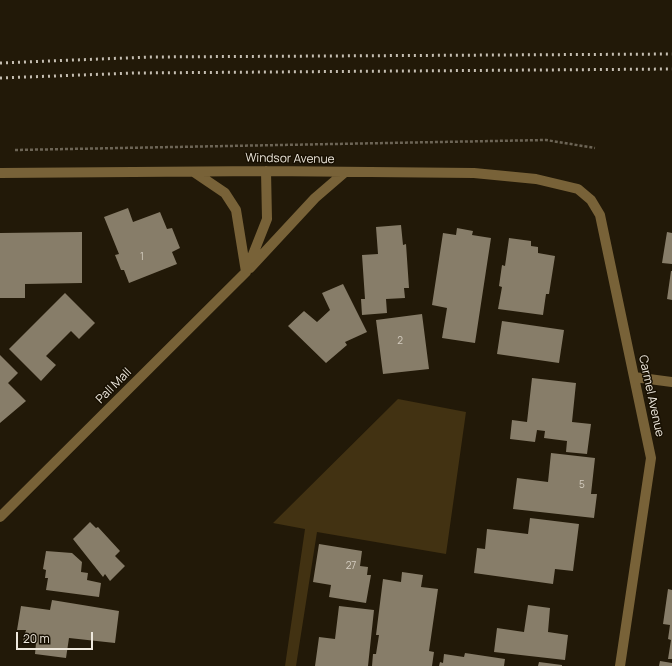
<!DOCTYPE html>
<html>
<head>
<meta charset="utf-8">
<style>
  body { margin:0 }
  #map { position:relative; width:672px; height:666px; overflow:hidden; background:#221908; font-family:Manrope,sans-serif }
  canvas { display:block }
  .scale { position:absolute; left:16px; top:632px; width:77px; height:18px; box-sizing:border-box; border:2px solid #eee8dd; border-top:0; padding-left:5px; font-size:12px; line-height:14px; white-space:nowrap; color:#eee8dd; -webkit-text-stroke:3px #181002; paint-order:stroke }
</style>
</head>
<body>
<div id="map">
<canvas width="672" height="666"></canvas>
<div class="scale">20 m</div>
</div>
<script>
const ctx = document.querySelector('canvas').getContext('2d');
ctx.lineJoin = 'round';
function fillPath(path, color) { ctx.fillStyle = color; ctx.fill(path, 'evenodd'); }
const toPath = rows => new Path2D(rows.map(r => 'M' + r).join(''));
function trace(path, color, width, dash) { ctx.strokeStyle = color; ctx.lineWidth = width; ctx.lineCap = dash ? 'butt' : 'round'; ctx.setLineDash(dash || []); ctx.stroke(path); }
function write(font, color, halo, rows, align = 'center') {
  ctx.font = font + ' Manrope,sans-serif'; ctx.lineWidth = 3; ctx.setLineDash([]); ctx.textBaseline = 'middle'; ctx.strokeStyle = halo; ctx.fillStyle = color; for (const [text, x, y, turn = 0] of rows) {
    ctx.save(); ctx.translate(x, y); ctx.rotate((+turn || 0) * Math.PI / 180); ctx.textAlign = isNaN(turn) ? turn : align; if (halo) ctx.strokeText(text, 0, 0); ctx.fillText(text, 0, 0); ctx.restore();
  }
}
fillPath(toPath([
  [398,399,466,412,446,554,317,532,296,666,285,666,305,529,273,523]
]), '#423212');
fillPath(toPath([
  [128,208,133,222,160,212,167,229,172,228,180,248,172,252,177,264,129,283,124,270,121,270,115,255,119,254,104,217],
  [401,225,403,245,406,244,409,288,404,288,405,298,386,299,387,313,362,315,361,299,365,299,362,255,378,254,376,227],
  [457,228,473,231,472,235,491,238,475,343,442,338,447,308,432,305,443,233,456,235],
  [82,232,82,283,25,284,25,298,0,298,0,233],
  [667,232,672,233,672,264,662,263],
  [509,238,531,241,531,246,538,247,538,253,555,256,549,294,546,294,543,315,498,309,502,287,499,286,502,265,505,266],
  [671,271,672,271,672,300,667,299],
  [343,284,367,332,345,342,347,345,326,363,288,326,304,311,317,322,330,310,322,293],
  [65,293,95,323,79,339,71,331,46,356,56,365,41,381,9,349],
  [422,314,429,369,383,374,376,320],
  [502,321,564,330,559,363,497,354],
  [0,355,18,373,8,383,26,401,0,423],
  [532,378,576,383,572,422,591,424,587,454,566,452,567,441,544,438,545,431,537,430,535,442,510,439,512,420,527,422],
  [551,453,595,458,591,494,597,494,594,518,513,509,517,478,548,482],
  [530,518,579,524,573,571,555,569,553,584,474,573,477,548,485,549,487,529,528,534],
  [90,522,96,528,98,527,120,551,115,556,125,566,110,581,105,574,103,577,73,539],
  [319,544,362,551,360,566,368,567,367,575,371,575,366,603,329,597,331,585,313,582],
  [46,551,72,553,82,562,81,572,88,573,87,580,101,583,99,597,46,590,48,578,45,578,46,570,43,569],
  [402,572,423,575,421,587,438,589,429,651,434,652,432,666,372,666,373,654,376,654,379,635,376,635,383,579,401,582],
  [668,589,672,590,672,659,668,659,671,640,668,639,670,625,663,624],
  [52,600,119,611,115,643,69,638,66,658,35,654,36,643,23,641,26,630,17,630,21,606,50,610],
  [528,605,550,608,548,632,568,635,565,660,494,652,497,628,524,632],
  [339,606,374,610,368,666,315,666,319,637,335,639],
  [465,653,505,659,504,666,439,666,440,662,443,663,444,654,464,657],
  [660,661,672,663,672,666,659,666],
  [539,662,562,665,562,666,538,666]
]), '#877d69');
trace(toPath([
  [15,150,546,140,595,148]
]), '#6c6455', 2.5, [3, 2]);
trace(toPath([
  [194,172,225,193,236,210,246,272],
  [0,173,266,171,474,173,536,179,578,189,591,200,600,215,651,458,620,666],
  [250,268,315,198,344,173],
  [634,377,672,382],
  [0,517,246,272,267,219,266,171]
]), '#786238', 10);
trace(toPath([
  [0,63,150,57,672,54],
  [0,78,135,73,672,69]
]), '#c5beb2', 3, [2, 4]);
write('10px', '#d4cdc0', null, [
  ["1",142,257],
  ["2",400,341],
  ["5",582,485],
  ["27",351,566]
]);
write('12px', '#eee8dd', '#181002', [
  ["Windsor Avenue",290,159,1],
  ["Pall Mall",114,386,-45],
  ["Carmel Avenue",651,396,78]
]);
</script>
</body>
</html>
